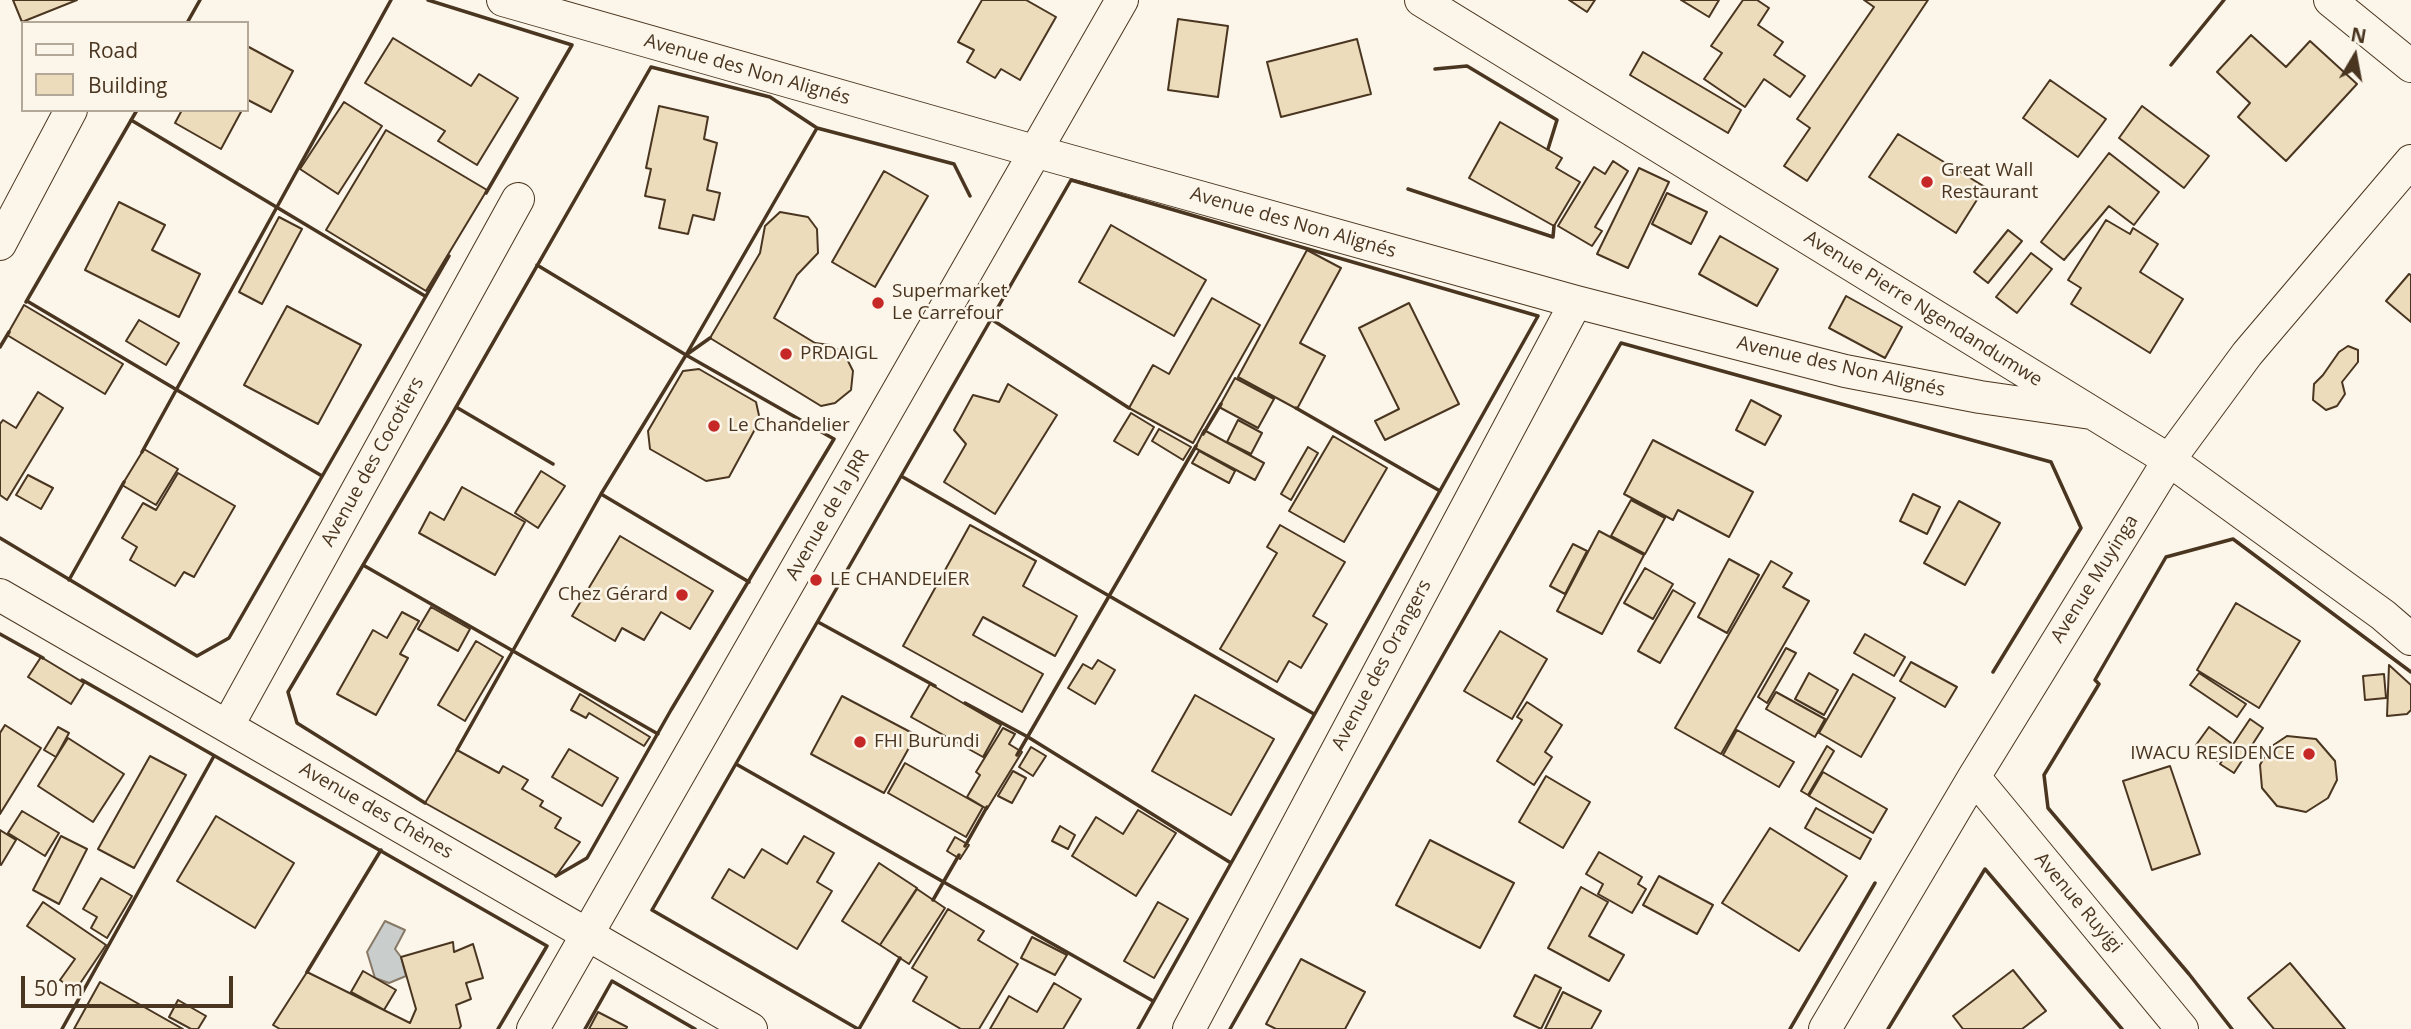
<!DOCTYPE html>
<html>
<head>
<meta charset="utf-8">
<style>
  body { margin:0 }
  #map { position:relative; width:2411px; height:1029px; overflow:hidden; background:#fbf6e9; font-family:"Open Sans",sans-serif }
  canvas { display:block }
  .legend { position:absolute; left:21px; top:21px; width:228px; height:91px; box-sizing:border-box; background:#fbf6e9; border:2px solid #b4a999; margin:0; padding:9px 12px; list-style:none; font-size:21px; color:#4a3520 }
  .legend li { display:flex; align-items:center; gap:14px; height:35px }
  .legend b { width:35px; border:2px solid #b4a999 }
  .north { position:absolute; left:2320px; top:21px; width:70px; height:70px; -webkit-text-stroke:5px #fbf6e9; paint-order:stroke; rotate:10deg; font-size:19px; font-weight:700; line-height:28px; text-align:center; color:#4a3520 }
  .north::after { content:''; display:block; margin:auto; width:24px; height:32px; background:#4a3520; clip-path:polygon(50% 0,100% 100%,50% 72%,0 100%) }
  .scale { position:absolute; left:21px; top:976px; width:212px; height:32px; box-sizing:border-box; border:4px solid #4a3520; border-top:0; padding-left:9px; font-size:21px; line-height:24px; white-space:nowrap; color:#4a3520; -webkit-text-stroke:5px #fbf6e9; paint-order:stroke }
</style>
</head>
<body>
<div id="map">
<canvas width="2411" height="1029"></canvas>
<ul class="legend">
<li><b style="height:9px;background:#fbf6e9"></b>Road</li>
<li><b style="height:19px;background:#ecdcbc"></b>Building</li>
</ul>
<div class="north">N</div>
<div class="scale">50 m</div>
</div>
<script>
const ctx = document.querySelector('canvas').getContext('2d');
ctx.lineJoin = 'round';
function fillPath(path, color) { ctx.fillStyle = color; ctx.fill(path, 'evenodd'); }
const toPath = rows => new Path2D(rows.map(r => 'M' + r).join(''));
function trace(path, color, width, dash) { ctx.strokeStyle = color; ctx.lineWidth = width; ctx.lineCap = dash ? 'butt' : 'round'; ctx.setLineDash(dash || []); ctx.stroke(path); }
function write(font, color, halo, rows, align = 'center') {
  ctx.font = font + ' "Open Sans",sans-serif'; ctx.lineWidth = 5; ctx.setLineDash([]); ctx.textBaseline = 'middle'; ctx.strokeStyle = halo; ctx.fillStyle = color; for (const [text, x, y, turn = 0] of rows) {
    ctx.save(); ctx.translate(x, y); ctx.rotate((+turn || 0) * Math.PI / 180); ctx.textAlign = isNaN(turn) ? turn : align; if (halo) ctx.strokeText(text, 0, 0); ctx.fillText(text, 0, 0); ctx.restore();
  }
}
const water = toPath([
  [385,921,405,930,395,949,401,957,406,976,389,983,375,978,367,952,385,921]
]);
fillPath(water, '#c9cecd');
trace(water, '#887966', 2);
const building = toPath([
  [13,0,77,0,22,22,13,0],
  [982,0,1026,0,1056,17,1020,80,1001,69,995,78,967,62,974,50,958,42,982,0],
  [1569,0,1595,0,1587,12,1569,0],
  [1681,0,1719,0,1709,17,1681,0],
  [1743,0,1757,0,1769,8,1758,25,1783,42,1774,55,1805,76,1790,97,1764,79,1745,107,1704,79,1722,53,1711,46,1743,0],
  [1864,0,1928,0,1807,181,1784,166,1810,128,1797,119,1874,7,1864,0],
  [1178,19,1228,26,1218,97,1168,90,1178,19],
  [2251,35,2286,67,2310,41,2357,84,2286,161,2238,117,2250,103,2217,72,2251,35],
  [393,38,471,86,479,74,518,98,477,165,438,141,445,131,365,83,393,38],
  [1357,39,1371,94,1281,117,1267,62,1357,39],
  [247,46,293,71,271,112,248,100,247,101,247,46],
  [1643,52,1741,110,1728,133,1630,75,1643,52],
  [2050,80,2106,119,2078,157,2023,118,2050,80],
  [344,102,382,126,338,194,300,169,344,102],
  [659,106,708,117,704,139,717,143,707,190,720,193,714,220,693,215,688,234,659,228,665,200,645,196,651,169,646,168,659,106],
  [2142,106,2209,156,2184,188,2119,138,2142,106],
  [182,110,242,110,221,149,175,123,182,110],
  [1500,122,1562,158,1556,168,1580,182,1554,226,1469,178,1500,122],
  [386,130,487,190,426,291,326,230,386,130],
  [1898,134,1985,187,1956,233,1869,177,1898,134],
  [2109,153,2159,192,2134,225,2109,206,2064,260,2041,242,2109,153],
  [1613,161,1628,171,1595,227,1602,231,1592,246,1558,226,1594,167,1605,174,1613,161],
  [1639,168,1669,182,1628,268,1597,254,1639,168],
  [884,171,928,196,875,287,832,262,884,171],
  [1667,193,1707,212,1691,244,1652,224,1667,193],
  [119,202,165,225,152,250,200,274,179,317,85,270,119,202],
  [780,212,808,217,817,229,818,253,797,275,774,318,815,343,830,345,844,353,853,371,851,390,835,403,821,406,710,338,760,253,765,226,780,212],
  [279,217,302,229,262,304,239,292,279,217],
  [2106,220,2130,234,2133,228,2158,244,2140,272,2183,299,2150,353,2071,304,2081,288,2068,280,2106,220],
  [1111,225,1206,280,1174,336,1079,282,1111,225],
  [2008,230,2022,241,1988,283,1974,272,2008,230],
  [1720,236,1778,269,1757,306,1699,274,1720,236],
  [1307,250,1341,268,1300,343,1325,356,1297,409,1238,377,1307,250],
  [2031,253,2052,269,2017,313,1996,297,2031,253],
  [2409,274,2411,275,2411,322,2386,301,2409,274],
  [1846,296,1902,327,1885,358,1829,328,1846,296],
  [1212,298,1260,325,1193,443,1129,408,1153,365,1169,374,1212,298],
  [1409,303,1459,404,1385,440,1375,421,1399,409,1359,328,1409,303],
  [24,305,123,364,105,394,7,335,24,305],
  [287,306,361,345,318,424,244,385,287,306],
  [139,320,179,343,166,365,126,341,139,320],
  [2348,346,2358,350,2358,362,2342,382,2345,394,2337,406,2326,410,2313,400,2314,384,2323,375,2339,352,2348,346],
  [699,369,756,402,760,420,729,477,706,481,650,449,648,431,683,371,699,369],
  [1235,378,1274,399,1258,428,1219,407,1235,378],
  [1008,384,1057,415,995,514,944,482,966,444,954,430,973,395,999,402,1008,384],
  [38,392,63,408,7,500,0,495,0,424,3,420,16,428,38,392],
  [1751,400,1781,416,1765,445,1736,430,1751,400],
  [1131,413,1154,427,1138,455,1114,441,1131,413],
  [1238,420,1262,433,1251,454,1227,442,1238,420],
  [1159,429,1191,447,1183,460,1152,441,1159,429],
  [1204,430,1264,463,1255,480,1195,448,1204,430],
  [1333,436,1387,468,1344,542,1289,511,1333,436],
  [1653,440,1753,492,1729,537,1678,510,1673,520,1624,494,1653,440],
  [1308,447,1318,453,1291,500,1281,494,1308,447],
  [144,449,178,469,156,505,122,485,144,449],
  [1199,451,1235,471,1229,483,1192,463,1199,451],
  [541,471,565,486,538,528,515,513,541,471],
  [178,473,235,506,194,577,184,572,175,586,130,560,137,547,122,538,143,503,156,510,178,473],
  [28,475,53,488,41,509,16,495,28,475],
  [462,487,525,522,495,575,419,533,430,512,444,520,462,487],
  [1913,494,1940,507,1927,534,1900,521,1913,494],
  [1631,500,1665,518,1645,554,1611,536,1631,500],
  [1959,501,2000,523,1965,585,1924,563,1959,501],
  [970,525,1036,561,1023,586,1077,616,1055,656,983,617,973,635,1043,674,1022,712,903,646,970,525],
  [1280,525,1345,562,1313,616,1327,624,1301,668,1289,661,1277,682,1220,649,1277,553,1267,547,1280,525],
  [1599,531,1644,555,1602,634,1557,611,1599,531],
  [620,536,713,591,690,629,661,612,644,640,622,628,615,641,572,616,620,536],
  [1573,544,1587,551,1565,594,1550,586,1573,544],
  [1729,559,1759,575,1727,633,1698,617,1729,559],
  [1771,561,1792,573,1783,587,1809,601,1721,754,1675,728,1771,561],
  [1645,568,1673,584,1653,619,1624,603,1645,568],
  [1673,590,1695,603,1660,663,1638,651,1673,590],
  [2236,603,2300,641,2259,708,2197,670,2236,603],
  [431,607,470,629,458,651,418,629,431,607],
  [402,612,419,621,400,654,408,658,376,715,337,694,373,630,387,638,402,612],
  [1500,631,1547,659,1512,719,1464,691,1500,631],
  [1865,634,1905,657,1894,676,1854,653,1865,634],
  [476,641,503,657,465,721,438,705,476,641],
  [1786,648,1796,653,1767,703,1758,697,1786,648],
  [41,657,84,683,71,704,28,677,41,657],
  [1098,660,1115,670,1095,704,1068,688,1083,664,1092,669,1098,660],
  [1911,662,1957,687,1945,707,1900,681,1911,662],
  [2389,665,2411,685,2411,710,2407,714,2387,716,2389,665],
  [1809,673,1838,690,1824,715,1795,699,1809,673],
  [2199,673,2246,704,2237,717,2190,685,2199,673],
  [1853,674,1895,698,1861,757,1819,733,1853,674],
  [2384,674,2386,698,2365,700,2363,676,2384,674],
  [930,684,1001,725,983,757,911,717,930,684],
  [1776,692,1825,719,1815,737,1766,709,1776,692],
  [580,694,650,737,644,746,589,713,586,718,571,710,580,694],
  [1195,695,1274,739,1231,815,1152,771,1195,695],
  [842,696,916,735,884,793,811,754,842,696],
  [1527,702,1562,725,1545,752,1552,757,1534,785,1497,761,1522,720,1517,717,1527,702],
  [2250,719,2263,728,2234,773,2220,764,2250,719],
  [5,725,41,748,0,814,0,733,5,725],
  [58,727,69,733,56,757,44,750,58,727],
  [2209,727,2231,743,2217,761,2196,745,2209,727],
  [1003,728,1015,734,1009,744,1022,752,987,809,967,797,980,775,976,772,1003,728],
  [1737,730,1794,762,1779,787,1723,755,1737,730],
  [2287,736,2316,739,2335,761,2337,780,2328,798,2306,812,2277,806,2262,788,2260,765,2269,748,2287,736],
  [68,738,124,774,93,822,38,786,68,738],
  [1827,746,1834,751,1808,795,1801,791,1827,746],
  [1031,747,1046,756,1033,776,1019,767,1031,747],
  [569,749,618,778,602,806,552,777,569,749],
  [457,750,499,773,503,766,528,780,522,789,543,801,540,806,561,818,555,828,580,842,556,876,425,803,457,750],
  [150,756,186,775,134,868,98,849,150,756],
  [905,763,983,807,966,837,888,793,905,763],
  [2170,766,2200,854,2152,870,2123,781,2170,766],
  [1013,771,1026,778,1012,803,998,796,1013,771],
  [1823,772,1887,809,1873,833,1809,796,1823,772],
  [1546,776,1590,802,1563,848,1519,822,1546,776],
  [1816,808,1871,839,1860,859,1805,828,1816,808],
  [1138,810,1176,833,1136,896,1072,856,1096,817,1123,834,1138,810],
  [22,811,59,833,45,856,8,833,22,811],
  [216,816,294,863,255,928,177,881,216,816],
  [1060,826,1075,835,1068,849,1052,841,1060,826],
  [1770,828,1847,876,1799,951,1722,903,1770,828],
  [0,830,16,840,1,865,0,864,0,830],
  [61,836,87,849,59,904,33,890,61,836],
  [804,836,834,853,817,882,832,891,797,949,712,898,729,869,744,878,762,849,787,864,804,836],
  [955,837,969,845,960,859,947,851,955,837],
  [1430,840,1514,883,1480,948,1396,905,1430,840],
  [1599,852,1642,877,1638,884,1646,889,1632,913,1598,894,1603,884,1586,874,1599,852],
  [879,863,917,888,880,945,842,921,879,863],
  [1659,876,1713,905,1697,934,1643,905,1659,876],
  [101,878,132,896,107,938,91,928,97,917,83,909,101,878],
  [1581,887,1608,902,1589,936,1624,955,1609,981,1548,948,1581,887],
  [917,889,945,908,909,964,880,945,917,889],
  [43,902,106,945,75,991,60,980,75,959,27,926,43,902],
  [1158,902,1188,919,1154,978,1124,961,1158,902],
  [948,909,984,931,978,940,1018,964,979,1029,961,1029,913,1001,927,977,912,968,948,909],
  [1032,937,1067,955,1055,975,1021,958,1032,937],
  [453,942,454,952,473,944,483,978,466,983,471,999,456,1005,461,1026,459,1029,280,1029,273,1025,307,972,410,1023,416,1009,401,957,453,942],
  [1301,959,1365,992,1345,1029,1276,1029,1266,1024,1301,959],
  [2290,963,2345,1029,2274,1029,2248,998,2290,963],
  [2013,970,2046,1011,2022,1029,1963,1029,1953,1016,2013,970],
  [363,971,396,990,384,1010,351,992,363,971],
  [1535,975,1561,988,1541,1029,1514,1016,1535,975],
  [100,982,183,1029,74,1029,100,982],
  [1054,983,1081,999,1063,1029,990,1029,1009,996,1037,1012,1054,983],
  [1563,992,1601,1011,1591,1029,1545,1029,1563,992],
  [178,1000,206,1016,198,1029,191,1029,169,1017,178,1000],
  [598,1012,627,1027,626,1029,589,1029,598,1012]
]);
fillPath(building, '#ecdcbc');
trace(building, '#4a3520', 2);
const minor = toPath([
  [503,0,1034,151,1576,302,1845,371,1980,397,2091,413],
  [1421,0,2169,460,2383,615,2411,639],
  [2330,0,2411,66],
  [0,244,71,110],
  [0,595,751,1029],
  [228,725,518,199],
  [1974,777,2182,1029],
  [533,1029,1122,0],
  [1189,1029,1576,302],
  [1825,1029,1974,777,2169,460,2247,354,2411,161]
]);
trace(minor, '#4a3520', 34);
trace(minor, '#fbf6e9', 32);
trace(toPath([
  [428,0,572,45,486,193],
  [187,23,200,0],
  [2171,65,2224,0],
  [1435,69,1467,66,1557,120,1548,149],
  [131,120,425,296],
  [1408,189,1553,237,1554,226],
  [537,265,686,355,710,338],
  [27,301,322,476],
  [26,302,137,110],
  [991,319,1129,408],
  [0,347,9,332],
  [456,407,553,464],
  [1296,408,1440,491],
  [1203,434,1221,404],
  [142,452,391,0],
  [901,476,1314,714],
  [601,494,749,582],
  [0,538,197,656,229,638,449,256],
  [363,565,658,734],
  [69,580,124,482],
  [818,622,935,686],
  [0,634,43,658],
  [82,680,547,946,498,1029],
  [965,703,1028,737,1231,863],
  [457,750,601,494,686,355,817,128],
  [1017,755,1196,446],
  [736,764,1153,1001],
  [425,803,297,723,288,692,447,423,651,67,770,97,817,128,954,164,970,196],
  [965,846,987,807],
  [556,876,587,858,671,710,834,439,686,355],
  [933,900,959,855],
  [307,972,381,850],
  [62,1029,214,756],
  [585,1029,612,981,695,1029],
  [858,1029,652,910,1071,180,1538,316,1138,1029],
  [859,1029,900,958],
  [1230,1029,1621,343,2051,462,2081,528,1993,672],
  [1790,1029,1875,883],
  [1888,1029,1985,869,2122,1029],
  [2232,1029,2189,974,2048,808,2044,775,2099,684,2095,680,2166,557,2233,539,2411,672]
]), '#4a3520', 3.5);
for (const [x, y, r, color] of [
  [1927,182,7,"#c62828"],
  [878,303,7,"#c62828"],
  [786,354,7,"#c62828"],
  [714,426,7,"#c62828"],
  [816,580,7,"#c62828"],
  [682,595,7,"#c62828"],
  [860,742,7,"#c62828"],
  [2309,754,7,"#c62828"]
]) { const dot = new Path2D(); dot.arc(x, y, r, 0, 2 * Math.PI); ctx.fillStyle = color; ctx.fill(dot); trace(dot, '#fbf6e9', 2.5); }
write('19px', '#4a3520', '#fbf6e9', [
  ["Avenue des Non Alignés",747,70,16],
  ["Avenue des Non Alignés",1293,223,16],
  ["Avenue Pierre Ngendandumwe",1923,309,32],
  ["Avenue des Non Alignés",1841,367,13],
  ["Avenue des Cocotiers",373,462,-61],
  ["Avenue de la JRR",828,515,-60],
  ["Avenue Muyinga",2095,579,-58],
  ["Avenue des Orangers",1382,665,-62],
  ["Avenue des Chènes",376,811,30],
  ["Avenue Ruyigi",2078,903,50]
]);
write('19px', '#4a3520', '#fbf6e9', [
  ["Great Wall",1941,171],
  ["Restaurant",1941,193],
  ["Supermarket",892,292],
  ["Le Carrefour",892,314],
  ["PRDAIGL",800,354],
  ["Le Chandelier",728,426],
  ["LE CHANDELIER",830,580],
  ["Chez Gérard",668,595,"right"],
  ["FHI Burundi",874,742],
  ["IWACU RESIDENCE",2295,754,"right"]
], 'left');
</script>
</body>
</html>
